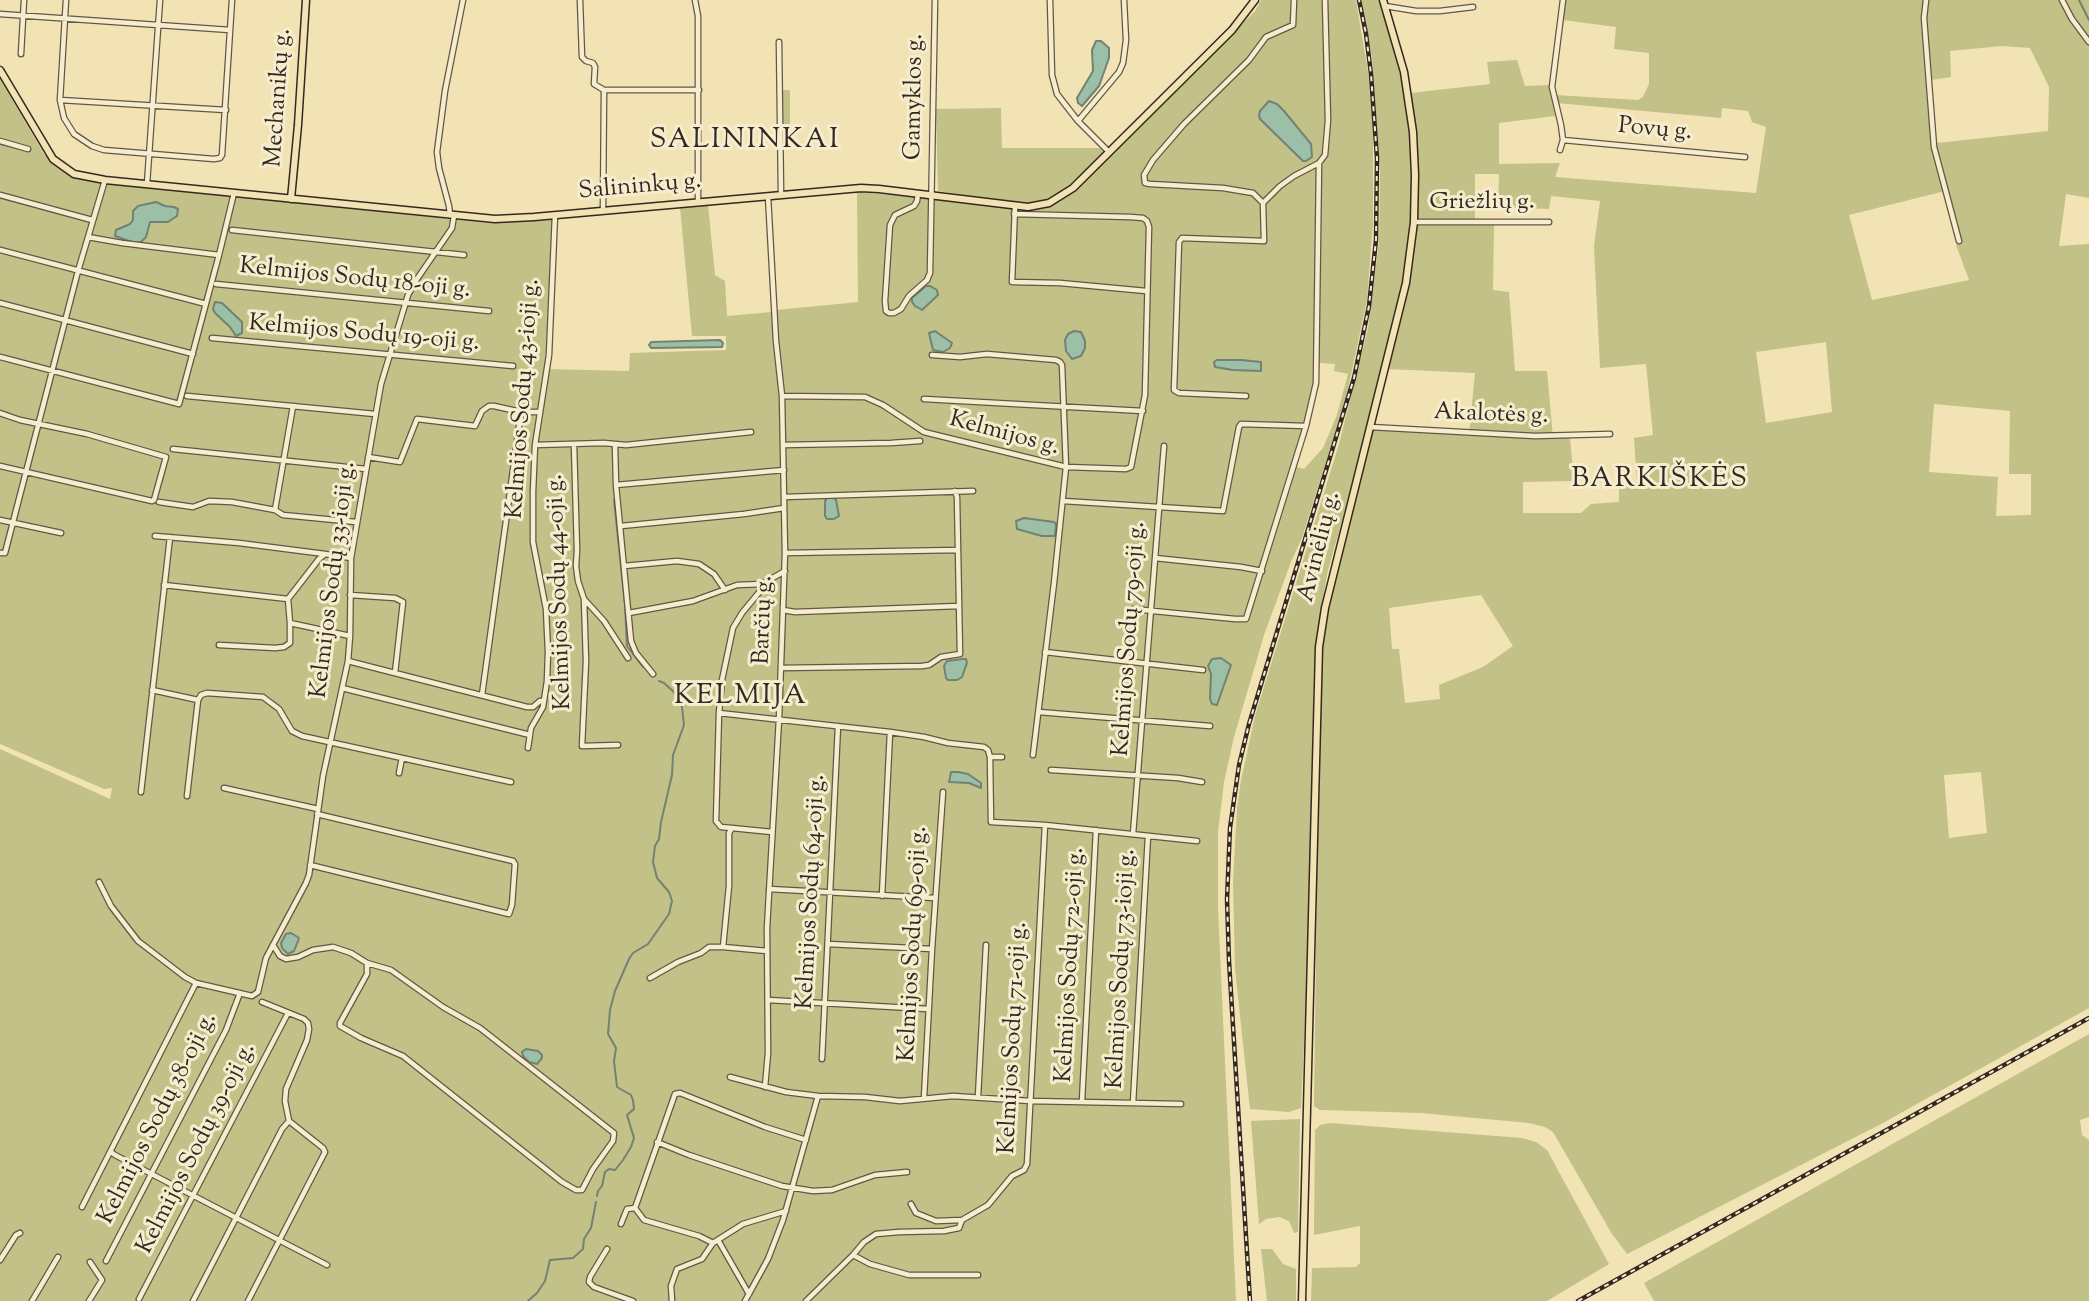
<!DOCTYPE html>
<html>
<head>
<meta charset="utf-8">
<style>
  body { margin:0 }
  canvas { display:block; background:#f1e3b4 }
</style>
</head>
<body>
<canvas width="2089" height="1301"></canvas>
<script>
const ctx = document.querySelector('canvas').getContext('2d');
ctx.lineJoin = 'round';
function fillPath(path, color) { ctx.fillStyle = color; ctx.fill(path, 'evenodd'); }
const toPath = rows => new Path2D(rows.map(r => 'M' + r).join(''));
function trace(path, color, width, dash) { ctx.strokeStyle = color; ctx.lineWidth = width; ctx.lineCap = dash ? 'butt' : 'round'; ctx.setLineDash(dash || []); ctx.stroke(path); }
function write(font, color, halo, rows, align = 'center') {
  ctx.font = font + ' "Sorts Mill Goudy",serif'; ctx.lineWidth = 6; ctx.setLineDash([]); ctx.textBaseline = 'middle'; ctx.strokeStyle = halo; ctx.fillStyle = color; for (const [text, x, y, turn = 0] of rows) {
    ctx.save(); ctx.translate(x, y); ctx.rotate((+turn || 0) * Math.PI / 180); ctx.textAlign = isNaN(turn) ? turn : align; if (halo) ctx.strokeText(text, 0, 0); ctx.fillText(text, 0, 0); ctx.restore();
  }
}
fillPath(toPath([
  [1261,0,1356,0,1370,84,1373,128,1373,223,1367,300,1347,394,1302,538,1291,562,1264,635,1234,737,1224,782,1218,832,1218,909,1236,1301,0,1301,0,749,110,799,112,788,104,789,0,744,0,79,44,154,59,169,83,180,488,223,553,220,545,369,629,371,630,353,726,350,726,336,692,336,680,207,708,205,715,275,725,281,727,316,772,312,772,314,777,310,858,302,857,192,1034,208,1058,202,1075,191,1255,11],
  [1272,101,1300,129,1306,161,1303,161,1260,119],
  [1320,363,1335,364,1334,371,1348,374,1337,415,1323,448,1304,469,1297,467,1316,388],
  [951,772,976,779,981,783,981,787,948,778],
  [1361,0,1379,0,1402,81,1411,142,1412,206,1408,249,1403,285,1361,453,1327,574,1316,643,1314,671,1307,977,1301,1108,1289,1112,1250,1109,1235,969,1233,881,1237,808,1241,780,1255,716,1339,444,1368,328,1379,241,1380,171,1372,58],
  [1565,0,2089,0,2089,198,2066,194,2059,246,2089,244,2089,1008,1881,1124,1627,1254,1612,1234,1553,1132,1545,1127,1529,1123,1421,1113,1320,1110,1314,1106,1319,712,1321,662,1329,605,1373,429,1469,435,1475,373,1387,369,1409,277,1417,220,1417,149,1411,93,1490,84,1487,62,1517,60,1525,86,1550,85,1555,116,1499,123,1499,164,1560,163,1555,177,1756,193,1766,127,1752,122,1748,111,1722,108,1721,118,1557,103,1555,95,1638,100,1643,97,1649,84,1649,53,1614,49,1616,27,1563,20],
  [2002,46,2030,48,2049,87,2048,131,1937,143,1931,80,1951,77,1950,51],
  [1475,174,1499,174,1498,207,1549,209,1551,196,1600,201,1594,246,1600,368,1646,364,1653,435,1634,438,1637,482,1619,483,1619,502,1591,504,1581,513,1523,513,1523,482,1574,481,1570,438,1553,438,1547,371,1515,371,1509,292,1493,290,1494,225,1475,225],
  [1945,191,1959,243,1956,245,1969,280,1872,300,1849,215],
  [1826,342,1832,412,1766,423,1756,352],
  [1934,404,2010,411,2009,474,2031,474,2031,515,1996,516,1998,477,1929,472],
  [1481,595,1513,646,1483,667,1439,685,1440,699,1405,703,1399,649,1392,649,1389,608],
  [1981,772,1987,833,1949,838,1944,775],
  [782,90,790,90,790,130,783,131],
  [1001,108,1002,148,1108,148,1073,184,1044,201,1031,204,1014,203,938,191,936,109],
  [2089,1034,2089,1117,2080,1120,2082,1135,2089,1140,2089,1301,1654,1301,1644,1283],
  [1300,1119,1298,1232,1294,1233,1289,1221,1279,1217,1266,1219,1259,1224,1251,1121],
  [1330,1123,1522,1138,1536,1142,1547,1150,1609,1264,1547,1301,1311,1301,1312,1268,1356,1267,1360,1263,1360,1226,1314,1235,1315,1130,1320,1125],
  [1261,1249,1272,1249,1283,1264,1296,1269,1296,1301,1267,1301]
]), '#c2c187');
const water = toPath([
  [1096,41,1101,41,1109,48,1109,58,1099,86,1082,106,1078,103,1077,98,1093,71,1092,50,1096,41],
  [1269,101,1277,104,1284,111,1311,144,1312,157,1306,161,1303,161,1260,119,1259,115,1260,111,1269,101],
  [156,202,165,206,174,207,178,209,177,216,168,222,150,222,146,237,141,242,135,243,115,236,116,230,130,224,133,220,133,211,138,206,156,202],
  [926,286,930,286,937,290,938,295,922,310,915,306,912,302,912,298,926,286],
  [215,302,222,303,242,322,242,333,236,336,230,327,215,313,213,309,215,302],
  [935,331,952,343,950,348,943,352,933,350,929,333,935,331],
  [1074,331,1081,332,1085,341,1085,348,1081,356,1072,359,1066,351,1065,340,1068,334,1074,331],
  [720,340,723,343,722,347,651,348,649,345,651,342,720,340],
  [1217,360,1241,360,1261,362,1261,371,1233,370,1215,367,1214,362,1217,360],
  [833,497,836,500,839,516,834,519,827,519,825,516,825,501,827,498,833,497],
  [1024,518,1054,522,1056,524,1055,536,1042,536,1017,529,1016,521,1024,518],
  [1221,658,1231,665,1217,705,1212,704,1210,699,1211,674,1208,666,1212,659,1221,658],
  [963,659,966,659,967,663,962,677,957,680,948,680,946,678,944,666,947,661,963,659],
  [951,772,958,772,968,774,981,783,981,788,969,783,949,782,951,772],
  [291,933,299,938,298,941,294,951,288,954,282,948,281,943,286,934,291,933],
  [526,1049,538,1051,542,1055,542,1058,537,1064,529,1062,523,1056,522,1052,526,1049]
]);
fillPath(water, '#9cbfa7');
trace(water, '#738272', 2);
trace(toPath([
  [2079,0,2089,20],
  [614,500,625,605,627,646,643,667],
  [597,1196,598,1191,602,1186,605,1172,609,1169,615,1170,623,1160,631,1147,634,1138,627,1115,634,1109,633,1100,631,1095,617,1087,614,1061,616,1048,608,1034,610,1010,615,991,629,959,633,953,648,944,669,914,672,901,669,892,657,878,653,862,655,846,659,839,661,822,672,775,673,755,684,725,682,707,676,694,664,683,659,681],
  [528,1301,537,1293,545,1281,550,1260,573,1258,583,1249,584,1239,591,1228,596,1202]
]), '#738272', 2);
const minor = toPath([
  [66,0,60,100,64,118,74,134,92,146,104,150,214,159,220,158,222,155,232,0],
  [580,0,582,57,586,61,593,63,595,67,594,84,604,90,603,211],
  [695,0,698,16,698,202],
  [1050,0,1052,75,1057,94,1078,121,1109,152],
  [1926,0,1924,18,1934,147,1959,241],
  [2062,0,2072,19,2089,42],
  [1385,6,1416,11,1440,11,1473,7],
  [0,14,230,30],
  [779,42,781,194],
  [21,54,24,0],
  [604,90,699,90],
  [60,100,226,110],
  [1078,121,1119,72,1123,63,1126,40,1124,0],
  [1563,140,1745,157],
  [0,141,28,149],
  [1560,150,1563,140,1561,125,1552,87,1563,0],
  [147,184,160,0],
  [918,194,917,201,914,206,895,215,890,225,885,301,886,311,889,313,894,313,901,309,909,296,927,280,930,273,935,0],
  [0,195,92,220],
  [1263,203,1253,193,1223,188,1150,184,1145,183,1144,175,1153,160,1184,124,1249,60,1266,37,1293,25,1294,0],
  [1015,207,1012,282,1060,283,1146,291],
  [450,215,449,206,439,168,437,152,445,91,463,0],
  [1414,222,1549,222],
  [232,230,464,255],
  [88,237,122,243,219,255,234,193],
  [0,250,206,304],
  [216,284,489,311],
  [0,303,193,354],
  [212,338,513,366],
  [932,355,960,357,987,354,1056,360,1060,362,1062,365,1066,467,1126,469,1131,467,1145,395,1149,227,1147,221,1143,218,1130,217,1014,214],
  [0,357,179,404,219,255],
  [187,396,375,414],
  [782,396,865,397,883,405,924,432,1066,467,1054,583,1033,755],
  [1246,396,1179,393,1174,390,1179,242,1182,238,1264,241,1263,203,1280,186,1294,176,1319,163,1325,155,1328,120,1325,0],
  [924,399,1143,411],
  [0,413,20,420,87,434,166,457,154,500,152,501,0,466],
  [1370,427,1535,436,1610,434],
  [535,445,604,443,626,445,751,432],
  [574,445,577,550,576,566,578,581,584,599,586,661,582,746,618,745],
  [615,445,616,485,631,641,636,653,653,674],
  [783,445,891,443,920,441],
  [173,449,366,469],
  [368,457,400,462,417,419,475,426,482,411,489,406,494,406,521,412],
  [616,485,784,470],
  [784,497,973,491],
  [1063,501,1223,511,1239,427,1241,424,1306,426,1316,383,1319,163],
  [159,502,193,507,209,501,232,502,275,510,283,515,356,522],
  [275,510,293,406],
  [0,520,61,533],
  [621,526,744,514,784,508],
  [155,536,239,543,325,554],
  [0,553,5,553,78,271,105,180],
  [785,553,958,550],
  [1155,558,1241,567,1262,571],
  [624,566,677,561,699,564,714,574,725,590],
  [164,585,288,599,319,559,325,554,351,558],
  [350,595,395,598,403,602,395,673],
  [288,599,290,623],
  [584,599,604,621,628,658],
  [1133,609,1235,619,1246,619,1306,426],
  [783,610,795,612,959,606],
  [629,613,693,601,737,585,762,584,785,571],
  [219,645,275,648,284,647,290,643,290,623,350,636],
  [1045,652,1203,670],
  [348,661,527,707,533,707,540,701,544,701],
  [781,668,922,666,929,665,941,657,960,654,957,497,955,491],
  [342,688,530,735],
  [152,690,198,700],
  [482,695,521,412,539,412],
  [1039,712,1210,726],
  [719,713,722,680,733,628,742,613,766,584],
  [528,748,531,728,543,707,547,681,548,652,546,609,533,542,533,492,535,445,549,355,555,215],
  [990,757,1002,757],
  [1051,770,1178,778,1202,782],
  [399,773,402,758],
  [224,788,318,809],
  [141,792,170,537],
  [187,796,198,700,201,695,207,693,263,697,279,709,292,731,302,736,511,782],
  [732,828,772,832],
  [1133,834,1164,446],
  [310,865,509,914,512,905,515,864,513,861,317,814],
  [99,882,111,906,138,941,185,977,196,983,252,996,258,992,266,958,306,883,309,875,323,776,348,661,350,636,351,558,381,384,408,295,417,279,452,228,454,216],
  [769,889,935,898],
  [882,896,890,732],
  [828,944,932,949],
  [273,945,280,956,286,959,298,957,313,950,333,947,351,953,367,963,367,974,340,1023,340,1026,361,1038,403,1056,562,1182,576,1190,582,1190,593,1169,613,1141,614,1133,480,1028,443,1007,391,970,367,963],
  [723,947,767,951],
  [650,978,678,962,701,953,709,947,723,947,729,886,729,833,732,828,721,827,716,821,719,713,890,732,924,737,948,743,984,747,988,750,990,757,991,822,1045,825,1197,841],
  [768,1000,928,1009],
  [822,1059,838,726],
  [730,1077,786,1092,818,1096,865,1097,900,1101,953,1096,1030,1101,1181,1104],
  [765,1087,768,1053,767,928,779,719,785,553,782,396,776,341,768,196],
  [978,1097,986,945],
  [924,1098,932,949,943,792],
  [1082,1101,1096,830],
  [1133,1103,1148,836],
  [657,1142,689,1155,782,1186,813,1191,832,1190,875,1175,907,1172],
  [111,1152,115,1155,327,1265],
  [911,1204,916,1213,936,1221,962,1220],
  [82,1207,196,983],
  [635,1208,675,1094,680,1093,765,1127,806,1140],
  [621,1224,627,1209,635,1208,644,1220,699,1236,713,1243,743,1224,786,1211],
  [718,1240,749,1294],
  [607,1249,590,1277,589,1282,594,1287,633,1301],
  [0,1260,16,1235,20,1233],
  [106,1261,226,1030,240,993],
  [978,1275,909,1275,870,1264,853,1255,864,1242,876,1234,899,1232,944,1231,959,1228,962,1220,988,1205,1012,1176,1024,1170,1027,1164,1045,825],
  [139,1299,288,1013],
  [32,1301,58,1257],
  [89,1301,102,1280,90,1262],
  [193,1301,282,1129,289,1121],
  [248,1301,325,1152,323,1148,289,1121,285,1101,286,1089,307,1040,309,1029,308,1023,304,1019,262,1002],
  [672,1301,671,1286,677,1269,702,1259,713,1243],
  [745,1301,768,1259,783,1220,818,1096],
  [806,1301,853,1255]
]);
const major = toPath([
  [0,70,53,159,74,174,105,180,495,219,534,217,861,188,879,189,1028,207,1049,203,1073,188,1232,30,1255,0],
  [291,199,298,125,306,0],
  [1302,1301,1319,647,1325,608,1406,283,1414,222,1415,175,1413,132,1404,72,1383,0]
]);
trace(minor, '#645646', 7);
trace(major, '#352722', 9);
trace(minor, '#f6edce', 4.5);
trace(major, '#f1e3b4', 6);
const rail = toPath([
  [1250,1301,1229,961,1227,899,1230,828,1239,765,1249,724,1354,378,1369,306,1376,240,1377,158,1371,74,1366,34,1359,0],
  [1578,1301,2089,1018]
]);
trace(rail, '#352722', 4.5);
trace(rail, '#f6edce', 2, [5]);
write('24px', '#352722', '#f6edce', [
  ["Gamyklos g.",916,97,-89],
  ["Mechanikų g.",280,98,-86],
  ["Povų g.",1655,131,5],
  ["Salininkų g.",640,188,-5],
  ["Griežlių g.",1482,204],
  ["Kelmijos Sodų 18-oji g.",355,280,6],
  ["Kelmijos Sodų 19-oji g.",364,335,5],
  ["Kelmijos Sodų 43-ioji g.",525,399,-86],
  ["Akalotės g.",1491,416,2],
  ["Kelmijos g.",1004,435,15],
  ["Avinėlių g.",1321,547,-76],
  ["Kelmijos Sodų 33-ioji g.",335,580,-83],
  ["Kelmijos Sodų 44-oji g.",561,592,-92],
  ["Barčių g.",765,620,-88],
  ["Kelmijos Sodų 79-oji g.",1131,639,-86],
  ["Kelmijos Sodų 64-oji g.",813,892,-87],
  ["Kelmijos Sodų 69-oji g.",915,944,-87],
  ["Kelmijos Sodų 72-oji g.",1072,965,-87],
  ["Kelmijos Sodų 73-ioji g.",1123,969,-87],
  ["Kelmijos Sodų 71-oji g.",1015,1038,-87],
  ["Kelmijos Sodų 38-oji g.",159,1119,-63],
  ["Kelmijos Sodų 39-oji g.",198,1149,-63]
]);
ctx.letterSpacing = '2px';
write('28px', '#352722', '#f6edce', [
  ["SALININKAI",745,142],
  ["BARKIŠKĖS",1660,481],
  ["KELMIJA",741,698]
]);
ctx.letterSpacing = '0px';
</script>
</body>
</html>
